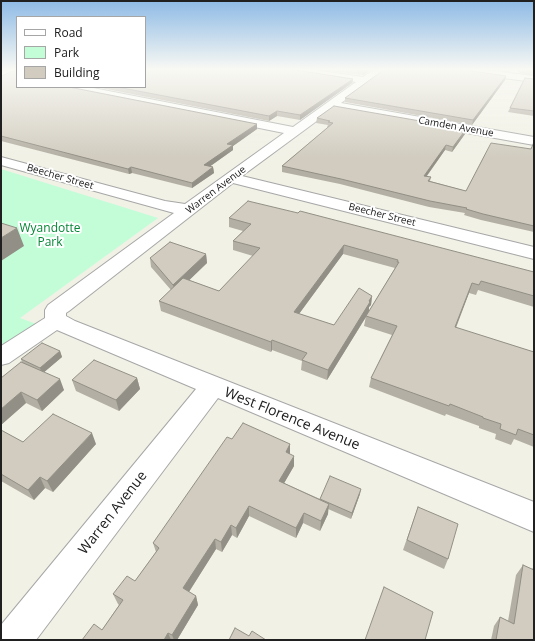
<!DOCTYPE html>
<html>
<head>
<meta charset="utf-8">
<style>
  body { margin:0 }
  #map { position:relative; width:535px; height:641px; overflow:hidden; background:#f1f1e6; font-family:"Open Sans",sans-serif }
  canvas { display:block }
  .frame { position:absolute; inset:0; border:2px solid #202020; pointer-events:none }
  .legend { position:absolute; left:16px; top:16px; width:130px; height:72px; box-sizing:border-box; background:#fff; border:1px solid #a6a6a6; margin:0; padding:5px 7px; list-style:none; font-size:12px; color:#202020 }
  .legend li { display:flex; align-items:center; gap:8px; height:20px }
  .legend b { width:20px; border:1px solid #a6a6a6 }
</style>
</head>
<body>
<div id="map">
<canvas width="535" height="641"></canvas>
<div class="frame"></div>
<ul class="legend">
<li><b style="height:5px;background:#fff"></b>Road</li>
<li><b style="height:11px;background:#c2fdd8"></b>Park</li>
<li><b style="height:11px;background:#d1ccbf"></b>Building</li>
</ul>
</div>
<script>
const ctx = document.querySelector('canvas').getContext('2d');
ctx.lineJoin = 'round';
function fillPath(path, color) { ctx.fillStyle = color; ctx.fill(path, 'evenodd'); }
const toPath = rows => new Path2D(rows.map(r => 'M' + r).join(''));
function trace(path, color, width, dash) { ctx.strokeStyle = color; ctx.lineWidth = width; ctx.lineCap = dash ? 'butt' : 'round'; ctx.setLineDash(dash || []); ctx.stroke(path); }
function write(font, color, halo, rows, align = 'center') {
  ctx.font = font + ' "Open Sans",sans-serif'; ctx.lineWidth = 4; ctx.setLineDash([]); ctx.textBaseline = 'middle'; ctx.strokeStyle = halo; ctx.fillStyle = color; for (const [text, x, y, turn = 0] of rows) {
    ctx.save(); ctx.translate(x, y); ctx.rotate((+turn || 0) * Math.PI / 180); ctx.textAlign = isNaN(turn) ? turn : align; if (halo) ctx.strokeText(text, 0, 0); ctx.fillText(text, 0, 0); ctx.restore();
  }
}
fillPath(toPath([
  [1,169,158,218,20,318,39,325,1,353]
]), '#c2fdd8');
const street = toPath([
  [284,69,307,69,363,77,375,69,386,69,384,71,341,103,534,137,534,145,333,109,242,176,534,247,534,259,233,183,69,311,66,313,66,316,75,321,534,502,534,532,218,398,36,640,1,640,1,625,196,389,57,330,9,363,1,365,1,346,45,318,45,310,48,305,174,213,1,165,1,157,165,201,185,204,284,133,71,90,66,87,88,87,293,127,356,82,289,72,284,69],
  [452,69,477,69,534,76,534,82,457,72,452,69],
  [1,70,17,73,17,79,1,76,1,70]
]);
trace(street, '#a7a7a7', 2);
fillPath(street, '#fff');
fillPath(toPath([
  [289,69,353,79,352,83,300,120,277,116,269,121,96,87,145,87],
  [315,69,373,69,363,75],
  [458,69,505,80,472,125,345,102,345,98],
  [486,69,513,69,510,72],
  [514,69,534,69,534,76,521,73],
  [1,76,17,87,257,129,233,146,233,150,210,166,213,167,214,173,192,188,132,173,129,174,1,141],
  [534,79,534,116,508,112,510,108],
  [317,118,465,134,452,152,445,150,427,176,431,177,430,181,466,191,531,149,534,142,534,232,481,220,464,215,465,213,429,207,340,184,282,172,282,166,328,127,327,127,328,125,316,123],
  [229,218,534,272,534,307,478,290,476,295,469,293,456,328,534,352,534,447,514,439,511,445,495,439,496,434,479,428,479,426,446,414,445,416,369,387,371,378,392,335,364,326,366,316,395,268,343,254,299,314,334,325,372,296,371,305,369,307,369,312,327,380,301,370,302,361,272,350,271,352,161,311,159,301,171,290,151,267,150,258,206,254,207,263,189,280,219,291,253,256,233,250,233,241,243,231,229,227],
  [60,351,62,357,44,372,64,390,42,411,26,403,1,425,22,362,21,359],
  [137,378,140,389,119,411,76,391,72,380],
  [1,430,23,442,96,444,53,492,45,488,34,500,1,481],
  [232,439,290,444,290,454,294,466,284,483,320,499,360,494,351,519,328,509,328,514,320,531,303,523,296,538,249,516,237,538,232,535,222,552,216,549,189,592,196,596,198,605,177,640,82,640,102,630,119,605,118,604,113,594,135,581,156,552,153,543],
  [418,507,448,559,444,569,403,550],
  [523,565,532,569,534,567,534,640,491,640,494,626,500,617,508,621,516,575]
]), '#b4afa4');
fillPath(toPath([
  [1,69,9,69,1,72],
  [367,69,373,69,363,75,363,71],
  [506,76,505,80,472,125,473,120],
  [353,79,352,83,300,120,300,115],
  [277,111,277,116,269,121,269,116],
  [257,124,257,129,233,146,233,150,205,170,204,165,227,144],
  [466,129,465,134,452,152,453,147],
  [446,145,445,150,423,181,424,176],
  [131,167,132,173,129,174,128,169],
  [213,167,214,173,192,188,192,183],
  [17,228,24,246,1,261,1,238],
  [344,245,343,254,293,322,294,312],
  [206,254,207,263,175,294,173,285],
  [472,283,469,293,452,337,455,327],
  [372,296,371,305,369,307,369,312,327,380,328,370],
  [272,340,272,350,271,352,271,342],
  [60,351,62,357,42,374,40,368],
  [137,378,140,389,119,411,116,400],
  [60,379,64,390,42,411,37,400],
  [21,392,26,403,1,425,1,409],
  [92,433,96,444,53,492,47,481],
  [290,444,290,455,286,452],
  [294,456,294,466,279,492,279,481],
  [40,477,45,488,34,500,28,490],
  [361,489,360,494,351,519,352,513],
  [329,504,328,514,320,531,321,521],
  [249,506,249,516,237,538,236,528],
  [304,513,303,523,296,538,296,528],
  [231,525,232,535,222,552,221,542],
  [215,539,216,549,185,598,183,588],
  [196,596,198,605,177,640,174,640,172,635],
  [168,633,171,640,164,640]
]), '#928f86');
const building = toPath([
  [17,69,17,87,69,87,257,124,227,144,233,145,204,165,213,167,192,183,131,167,128,169,1,136,1,76,16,70,17,69],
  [145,69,289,69,353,79,300,115,277,111,269,116,117,87,145,87,145,69],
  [343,69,367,69,363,71,343,69],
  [385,69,458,69,506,76,473,120,345,98,385,69],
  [522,69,534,69,534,71,522,69],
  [525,78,534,79,534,111,510,108,525,78],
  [334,106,466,129,453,147,446,145,424,176,431,177,428,181,466,191,491,143,531,149,534,142,534,226,483,214,466,209,467,208,430,201,341,179,282,166,333,123,328,122,330,121,317,118,334,106],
  [248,201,298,213,300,211,534,272,534,296,481,281,479,285,472,283,455,327,534,352,534,435,518,429,516,435,500,429,501,424,483,418,483,417,450,404,449,406,371,378,397,326,366,316,399,262,397,262,398,260,344,245,294,312,334,325,359,288,372,296,369,301,370,302,328,370,302,360,307,353,272,340,271,342,159,301,183,278,219,291,260,248,233,241,251,224,229,218,248,201],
  [1,223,17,228,1,238,1,223],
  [170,242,206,254,173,285,150,258,170,242],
  [42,343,60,351,40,368,21,359,42,343],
  [94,360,137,378,116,400,72,380,94,360],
  [21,362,60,379,37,400,21,392,1,409,1,378,21,362],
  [53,414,92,433,47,481,40,477,28,490,1,474,1,430,23,442,53,414],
  [243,423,290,444,286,452,294,456,279,481,329,504,321,521,304,513,296,528,249,506,236,528,231,525,221,542,215,539,183,588,196,596,172,635,168,633,164,640,82,640,94,624,102,630,123,600,113,594,127,576,135,581,159,548,153,543,227,437,232,439,243,423],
  [330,476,361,489,352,513,320,499,330,476],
  [418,507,458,524,448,559,407,540,418,507],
  [523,565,534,570,534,640,496,640,500,617,514,624,523,565],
  [384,587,433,612,425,640,365,640,384,587],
  [235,628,249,636,252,631,266,640,229,640,235,628]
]);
fillPath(building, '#d1ccbf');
trace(building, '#928f86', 1);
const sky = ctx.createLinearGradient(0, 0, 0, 158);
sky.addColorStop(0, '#8dbae5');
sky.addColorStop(0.44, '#f9f9f4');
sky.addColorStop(1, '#f9f9f400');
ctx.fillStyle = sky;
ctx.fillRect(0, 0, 535, 158);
write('10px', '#202020', '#fff', [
  ["Camden Avenue",456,127,10],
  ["Beecher Street",60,177,16],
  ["Warren Avenue",216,190,-37],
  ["Beecher Street",382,215,14]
]);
write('12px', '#058736', '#fff', [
  ["Wyandotte",50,229],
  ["Park",50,243]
]);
write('14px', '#202020', '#fff', [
  ["West Florence Avenue",292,419,22],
  ["Warren Avenue",113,513,-52]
]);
</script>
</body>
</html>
